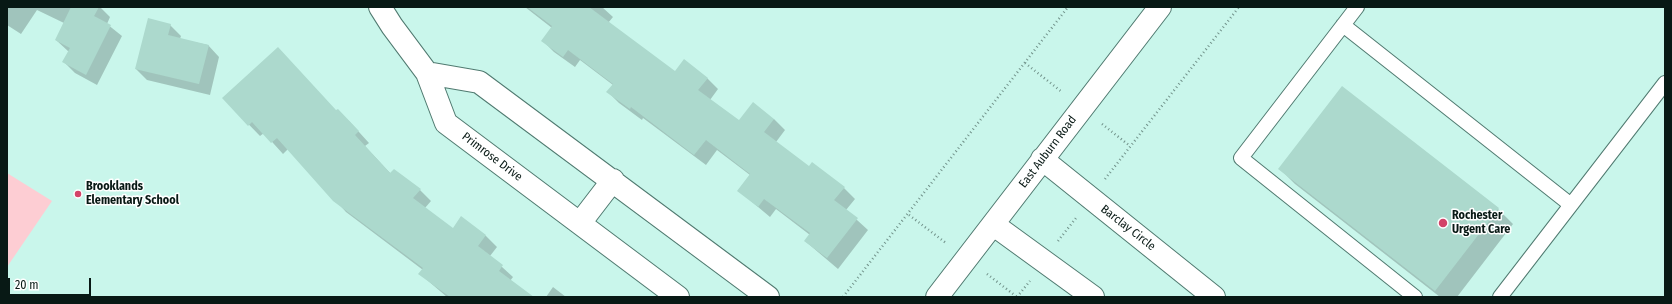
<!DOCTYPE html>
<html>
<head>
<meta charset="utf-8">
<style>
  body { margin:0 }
  #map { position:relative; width:1672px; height:304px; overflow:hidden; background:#c9f6eb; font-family:"Fira Sans Condensed",sans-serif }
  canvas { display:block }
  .frame { position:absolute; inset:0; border:8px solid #081915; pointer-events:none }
  .scale { position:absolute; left:8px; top:278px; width:83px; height:18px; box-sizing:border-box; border:2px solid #081915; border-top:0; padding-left:5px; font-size:12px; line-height:14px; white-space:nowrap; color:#081915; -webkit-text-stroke:3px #fff; paint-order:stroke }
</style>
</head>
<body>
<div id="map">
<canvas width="1672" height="304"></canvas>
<div class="frame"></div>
<div class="scale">20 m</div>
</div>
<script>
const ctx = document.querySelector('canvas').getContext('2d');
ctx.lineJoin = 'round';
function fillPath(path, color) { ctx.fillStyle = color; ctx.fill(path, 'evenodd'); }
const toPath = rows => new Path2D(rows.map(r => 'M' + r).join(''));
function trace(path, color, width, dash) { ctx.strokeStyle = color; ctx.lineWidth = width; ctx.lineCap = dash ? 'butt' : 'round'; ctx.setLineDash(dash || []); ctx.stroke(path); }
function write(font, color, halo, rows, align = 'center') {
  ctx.font = font + ' "Fira Sans Condensed",sans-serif'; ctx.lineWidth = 3; ctx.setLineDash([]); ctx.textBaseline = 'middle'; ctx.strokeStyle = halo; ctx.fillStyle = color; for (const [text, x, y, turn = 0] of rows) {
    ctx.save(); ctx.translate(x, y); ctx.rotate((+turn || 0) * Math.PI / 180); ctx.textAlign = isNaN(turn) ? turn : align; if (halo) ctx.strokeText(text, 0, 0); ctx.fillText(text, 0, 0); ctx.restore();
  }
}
fillPath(toPath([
  [7,173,52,201,7,267]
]), '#fdcdd3');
fillPath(toPath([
  [7,7,100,7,110,17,107,24,122,36,97,85,75,73,64,62,69,52,56,40,64,23,37,10,21,34,7,25],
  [525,7,602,7,613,17,608,23,675,73,707,78,718,89,710,100,739,122,774,119,785,130,776,142,809,168,844,188,855,199,846,210,868,230,838,269,805,241,810,235,776,209,770,217,739,191,750,175,717,150,706,165,643,118,642,120,619,103,608,92,613,85,580,60,575,67,554,52,543,41,552,28],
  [170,25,181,36,180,39,208,45,219,57,210,95,147,80,136,69],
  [224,99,337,111,349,121,369,143,365,146,391,174,420,190,431,201,425,208,453,229,461,218,486,236,497,247,490,256,513,277,510,281,532,297,447,297,420,274,423,270,346,212,288,149,283,154,264,133,260,136],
  [1280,169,1498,209,1513,224,1457,297,1440,297,1295,184],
  [553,287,566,297,546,297]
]), '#0003');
fillPath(toPath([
  [71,7,99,7,94,16,111,25,86,75,62,62,70,48,55,40],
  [527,7,589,7,675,71,684,59,708,78,698,90,739,120,753,102,774,119,764,132,809,166,812,162,845,187,834,200,858,218,827,258,804,241,810,233,764,199,758,207,737,191,750,174,706,140,694,155,631,107,630,109,606,92,613,84,568,50,563,57,541,41,552,26],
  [148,18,171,24,168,35,209,45,199,84,135,69],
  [278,47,336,110,338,109,359,131,355,135,390,173,394,169,421,189,413,198,453,228,461,216,486,235,478,246,503,265,499,271,534,297,450,297,418,274,423,268,333,201,277,138,271,143,252,122,248,126,222,98],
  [1342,86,1499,208,1435,291,1278,169]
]), '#acd9cd');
const lane = toPath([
  [1357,7,1241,158,1415,297],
  [1343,25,1571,205],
  [1500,297,1665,83]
]);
const street = toPath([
  [380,7,392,26,427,73],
  [580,223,613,180],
  [678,297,446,123,427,73,479,82,768,297]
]);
const secondary = toPath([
  [1042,159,1214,297],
  [994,225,1093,297],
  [937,297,1160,7]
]);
trace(lane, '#507a70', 16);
trace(street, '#507a70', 24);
trace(secondary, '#507a70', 24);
trace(toPath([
  [1025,63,1062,92],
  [1102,124,1130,146],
  [1105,179,1239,7],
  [909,215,946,243],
  [1058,241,1076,218],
  [987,274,1017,297],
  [843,297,1068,7],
  [1017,297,1030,281]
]), '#71928a', 2.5, [1, 3]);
trace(lane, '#fff', 14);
trace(street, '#fff', 22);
trace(secondary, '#fff', 22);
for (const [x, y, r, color] of [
  [78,194,4,"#d34368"],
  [1443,223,5,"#d34368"]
]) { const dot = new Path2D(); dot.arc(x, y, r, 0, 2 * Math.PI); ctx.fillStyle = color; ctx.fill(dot); trace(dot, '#fff', 1.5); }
write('12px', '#081915', '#fff', [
  ["East Auburn Road",1048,152,-53],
  ["Primrose Drive",492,157,37],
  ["Barclay Circle",1128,228,38]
]);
write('bold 12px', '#081915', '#fff', [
  ["Brooklands",86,187],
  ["Elementary School",86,201],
  ["Rochester",1452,216],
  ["Urgent Care",1452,230]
], 'left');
</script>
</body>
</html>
